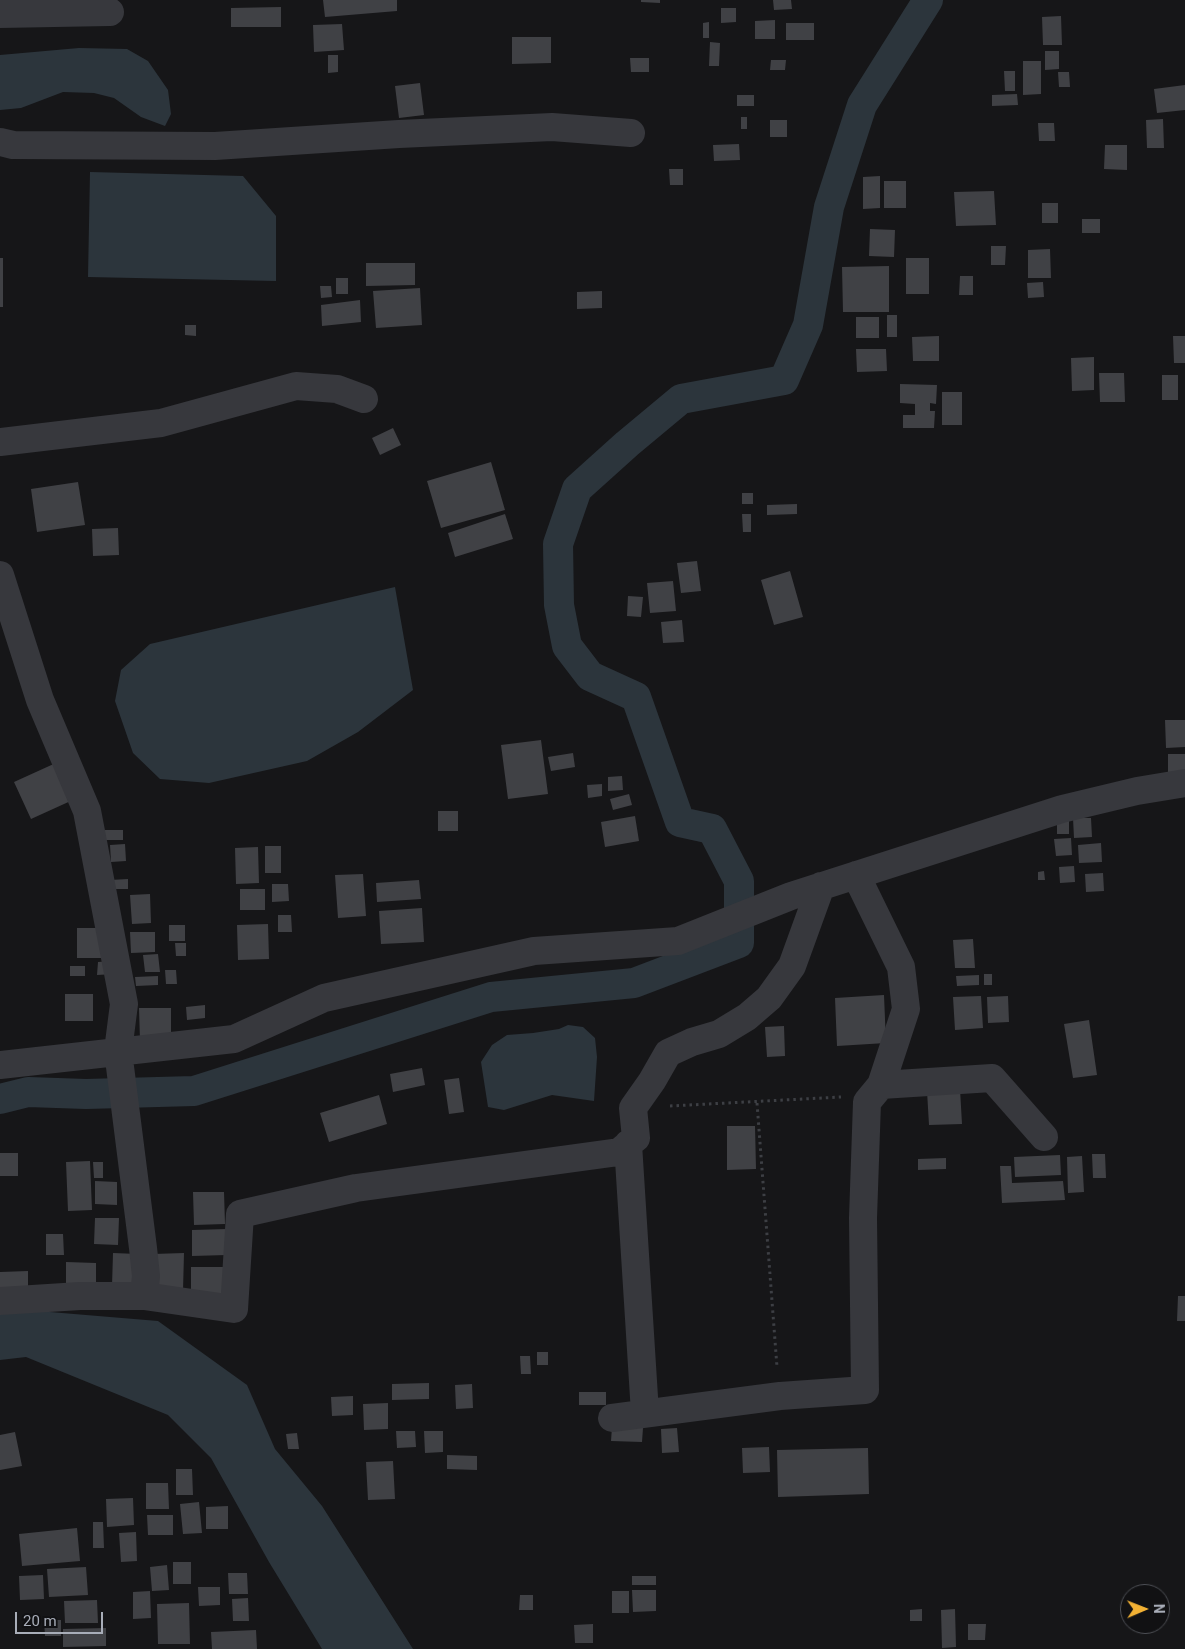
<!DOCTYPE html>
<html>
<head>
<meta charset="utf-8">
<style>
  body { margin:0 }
  #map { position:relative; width:1185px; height:1649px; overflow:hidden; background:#161618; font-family:Roboto,sans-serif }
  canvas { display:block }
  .north { position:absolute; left:1120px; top:1584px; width:50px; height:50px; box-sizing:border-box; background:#111113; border:1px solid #4d4f55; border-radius:50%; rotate:89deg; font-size:14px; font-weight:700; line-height:20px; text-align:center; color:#a8adb8 }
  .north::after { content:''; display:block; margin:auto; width:18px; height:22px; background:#f2b134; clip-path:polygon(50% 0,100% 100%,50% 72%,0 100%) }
  .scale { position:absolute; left:15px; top:1612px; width:88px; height:22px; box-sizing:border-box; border:2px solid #a8adb8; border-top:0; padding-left:6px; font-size:15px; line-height:18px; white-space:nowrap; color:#a8adb8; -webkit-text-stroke:4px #111113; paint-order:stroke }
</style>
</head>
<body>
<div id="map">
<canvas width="1185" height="1649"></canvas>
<div class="north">N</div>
<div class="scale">20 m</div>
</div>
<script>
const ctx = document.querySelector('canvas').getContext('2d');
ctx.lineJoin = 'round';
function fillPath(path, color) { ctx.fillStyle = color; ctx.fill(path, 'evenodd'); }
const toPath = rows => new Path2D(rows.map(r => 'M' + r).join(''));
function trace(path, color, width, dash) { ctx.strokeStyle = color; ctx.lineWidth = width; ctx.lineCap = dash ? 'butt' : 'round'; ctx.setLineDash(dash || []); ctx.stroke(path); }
fillPath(toPath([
  [79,48,127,49,148,61,168,90,171,114,165,126,141,117,114,98,94,93,63,92,21,108,0,110,0,55],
  [90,172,243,176,276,216,276,281,88,277],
  [395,587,413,690,358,732,307,761,209,783,160,779,133,753,115,701,121,670,150,644],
  [568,1025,583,1027,595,1038,597,1057,594,1101,552,1095,504,1110,488,1107,481,1062,492,1045,507,1035,533,1033,559,1029],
  [0,1312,50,1312,158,1321,247,1385,275,1449,322,1506,413,1649,322,1649,269,1562,211,1458,168,1415,26,1357,0,1360]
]), '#2c353c');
trace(toPath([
  [0,1099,28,1092,86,1094,194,1091,491,997,634,983,739,943,739,881,712,829,680,822,636,697,590,676,567,646,559,605,558,544,577,489,627,444,681,399,784,380,808,325,829,207,862,105,928,0]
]), '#2c353c', 30);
fillPath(toPath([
  [323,0,397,0,397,11,325,17],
  [641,0,660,0,660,3,641,2],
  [773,0,791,0,792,9,774,10],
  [281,7,281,27,231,27,231,8],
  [721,8,736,8,736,22,721,23],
  [1061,16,1062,45,1043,45,1042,17],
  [775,20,775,39,755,39,755,21],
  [709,22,709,38,703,38,703,23],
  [786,23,814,23,814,40,786,40],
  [342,24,344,50,314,52,313,25],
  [512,37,551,37,551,63,512,64],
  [710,42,720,43,719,66,709,66],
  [1045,51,1059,51,1059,69,1045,70],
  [328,55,338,55,338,72,328,73],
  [630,58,649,58,649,72,631,72],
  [771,60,786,60,785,70,770,70],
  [1023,61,1041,61,1041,94,1023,95],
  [1004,71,1015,71,1015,91,1005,91],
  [1058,72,1069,72,1070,87,1059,87],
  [420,83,424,115,399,118,395,86],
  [1185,85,1185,110,1157,113,1154,89],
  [1017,94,1018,105,992,106,992,95],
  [737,95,754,95,754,106,737,106],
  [741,117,747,117,747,129,741,129],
  [1163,119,1164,148,1147,148,1146,120],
  [770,120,787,120,787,137,770,137],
  [1038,123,1054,123,1055,141,1039,141],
  [739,144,740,160,714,161,713,145],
  [1105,145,1127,145,1127,170,1104,169],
  [669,169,683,169,683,185,670,185],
  [880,176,880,208,863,209,863,177],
  [884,181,906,181,906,208,884,208],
  [994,191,996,225,956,226,954,192],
  [1042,203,1058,203,1058,223,1042,223],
  [1082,219,1100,219,1100,233,1082,233],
  [870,229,895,230,894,257,869,256],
  [991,246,1006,246,1005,265,991,265],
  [1050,249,1051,278,1028,278,1028,250],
  [0,258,3,258,3,307,0,307],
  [906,258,929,258,929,294,906,294],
  [366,263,415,263,415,285,366,286],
  [889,266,889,312,843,312,842,267],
  [960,276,973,276,973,295,959,295],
  [336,278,348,278,348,294,336,294],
  [1043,282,1044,297,1028,298,1027,283],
  [320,286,331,286,332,297,321,298],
  [420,288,422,325,376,328,373,291],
  [602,291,602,308,577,309,577,292],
  [360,300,361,322,322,326,321,305],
  [887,315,897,315,897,337,887,337],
  [856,317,879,317,879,338,856,338],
  [185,325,196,325,196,336,185,335],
  [939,336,939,361,913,361,912,337],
  [1173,336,1185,336,1185,363,1174,363],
  [856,349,886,349,887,371,857,372],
  [1094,357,1094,390,1072,391,1071,358],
  [1099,373,1124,373,1125,402,1100,402],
  [1162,375,1178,375,1178,400,1162,400],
  [900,384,937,385,936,404,930,403,930,411,935,411,934,428,903,428,903,415,915,415,915,404,900,403],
  [942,392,962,392,962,425,942,425],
  [393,428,401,445,380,455,372,438],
  [491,462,505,510,441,528,427,481],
  [78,482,85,525,37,532,31,489],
  [742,493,753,493,753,504,742,504],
  [797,504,797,514,767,515,767,505],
  [505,514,513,539,455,557,448,533],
  [742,514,751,514,751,532,743,532],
  [118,528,119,555,93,556,92,529],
  [697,561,701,591,681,593,677,563],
  [790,571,803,617,774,625,761,580],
  [673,581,676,611,650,613,647,583],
  [628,596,643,597,641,617,627,616],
  [682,620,684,642,663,643,661,622],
  [1165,720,1185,720,1185,747,1166,748],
  [541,740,548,794,508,799,501,745],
  [573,753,575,767,551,771,548,757],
  [1168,754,1185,754,1185,774,1168,774],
  [58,762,75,799,31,819,14,782],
  [622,776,623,790,608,791,608,777],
  [602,784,602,796,588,798,587,785],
  [629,794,632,805,613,810,610,799],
  [438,811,458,811,458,831,438,831],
  [635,816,639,841,605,847,601,822],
  [1073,818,1091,818,1092,837,1074,838],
  [1069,820,1069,834,1057,834,1057,821],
  [104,830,123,830,123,840,105,840],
  [1071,838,1072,855,1056,856,1054,839],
  [1101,843,1102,862,1079,863,1078,845],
  [125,844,126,861,111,862,110,845],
  [265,846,281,846,281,873,265,873],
  [258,847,259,883,236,884,235,848],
  [1074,866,1075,882,1060,883,1059,867],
  [1044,871,1045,880,1038,880,1038,872],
  [1103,873,1104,891,1086,892,1085,874],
  [363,874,366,916,338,918,335,875],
  [128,879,128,889,110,889,110,880],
  [419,880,421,899,377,902,376,883],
  [272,884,288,884,289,901,272,902],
  [240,889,265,889,265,910,240,910],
  [150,894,151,923,132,924,130,895],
  [422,908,424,942,381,944,379,911],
  [278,915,291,915,292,932,278,932],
  [268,924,269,959,238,960,237,925],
  [169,925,185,925,185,941,169,941],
  [77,928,103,928,103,958,77,958],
  [130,932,155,932,155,952,131,953],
  [973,939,975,968,955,968,953,940],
  [175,943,186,943,186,956,176,956],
  [158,954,160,972,145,972,143,955],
  [114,961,114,974,97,975,98,962],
  [70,966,85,966,85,976,70,976],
  [165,970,176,970,177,984,166,984],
  [984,974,992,974,992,985,984,985],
  [979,975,979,985,957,986,956,976],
  [158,976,158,985,136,986,135,977],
  [65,994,93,994,93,1021,65,1021],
  [884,995,886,1043,837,1046,835,998],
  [981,996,983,1028,955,1030,953,997],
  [1008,996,1009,1022,988,1023,987,997],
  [205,1005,205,1018,187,1020,186,1007],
  [139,1008,171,1008,171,1041,140,1041],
  [1089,1020,1097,1075,1073,1078,1064,1024],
  [784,1026,785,1056,767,1057,765,1027],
  [422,1068,425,1085,393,1092,390,1074],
  [459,1078,464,1112,449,1114,444,1080],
  [960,1089,962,1124,929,1125,927,1091],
  [379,1095,387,1124,329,1142,320,1113],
  [727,1126,755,1126,756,1169,727,1170],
  [0,1153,18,1153,18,1176,0,1176],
  [1092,1154,1105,1154,1106,1178,1093,1178],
  [1060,1155,1061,1175,1015,1177,1014,1157],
  [1082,1156,1084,1192,1068,1193,1067,1157],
  [946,1158,946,1169,918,1170,918,1159],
  [90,1161,92,1210,68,1211,66,1162],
  [93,1162,103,1162,103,1178,94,1178],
  [1000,1166,1011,1166,1012,1183,1063,1181,1065,1200,1002,1203],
  [95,1181,117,1182,117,1205,95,1204],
  [193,1192,224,1192,225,1224,194,1225],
  [95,1218,119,1218,118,1245,94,1244],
  [227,1229,227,1255,192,1256,192,1230],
  [46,1234,63,1234,64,1255,46,1255],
  [113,1253,138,1254,138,1287,112,1286],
  [184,1253,183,1291,154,1291,153,1254],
  [66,1262,96,1263,96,1283,66,1283],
  [191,1267,223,1267,223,1294,191,1295],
  [28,1271,28,1293,0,1293,0,1272],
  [1178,1296,1185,1296,1185,1321,1177,1321],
  [537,1352,548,1352,548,1365,537,1365],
  [520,1356,530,1356,531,1374,521,1374],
  [429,1383,429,1399,392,1400,392,1384],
  [472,1384,473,1408,456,1409,455,1385],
  [579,1392,606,1392,606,1405,579,1405],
  [353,1396,353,1415,332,1416,331,1397],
  [388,1403,388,1429,364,1430,363,1404],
  [612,1427,643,1428,642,1442,611,1441],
  [677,1428,679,1452,662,1453,661,1429],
  [396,1431,415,1431,416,1447,397,1448],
  [424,1431,443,1431,443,1452,425,1453],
  [15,1432,22,1466,0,1470,0,1435],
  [297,1433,299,1449,288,1449,286,1434],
  [769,1447,770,1472,743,1473,742,1448],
  [868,1448,869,1494,778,1497,777,1450],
  [447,1455,477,1456,477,1470,447,1469],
  [393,1461,395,1499,368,1500,366,1462],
  [176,1469,192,1469,193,1495,176,1495],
  [146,1483,168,1483,169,1509,146,1509],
  [133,1498,134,1525,107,1527,106,1499],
  [199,1502,202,1533,183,1534,180,1504],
  [228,1506,228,1529,206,1529,206,1507],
  [147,1515,173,1515,173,1535,148,1535],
  [93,1522,103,1522,104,1548,93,1548],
  [77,1528,80,1561,22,1566,19,1534],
  [136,1532,137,1561,121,1562,119,1533],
  [173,1562,191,1562,191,1584,173,1584],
  [167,1565,169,1590,152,1591,150,1567],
  [86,1567,88,1595,49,1597,47,1569],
  [228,1573,247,1573,248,1594,229,1594],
  [43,1575,44,1599,20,1600,19,1576],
  [632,1576,656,1576,656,1585,632,1585],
  [198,1587,220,1587,220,1605,199,1606],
  [632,1590,656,1590,656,1611,633,1612],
  [150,1591,151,1618,133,1619,133,1592],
  [612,1591,629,1591,629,1613,612,1613],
  [520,1595,533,1595,533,1610,519,1610],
  [248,1598,249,1621,233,1621,232,1599],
  [97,1600,98,1623,65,1623,64,1601],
  [189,1603,190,1644,158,1644,157,1604],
  [922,1609,922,1621,910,1621,910,1610],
  [955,1609,956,1647,942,1648,941,1610],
  [44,1620,61,1620,61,1636,45,1636],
  [593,1624,593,1643,575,1643,574,1625],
  [968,1624,986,1624,985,1640,968,1640],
  [106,1628,106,1646,63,1647,63,1629],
  [256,1630,257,1649,212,1649,211,1632]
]), '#404145');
trace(toPath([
  [757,1103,777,1367],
  [670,1106,841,1097]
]), '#3d3f44', 3, [2.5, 4]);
trace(toPath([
  [0,14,110,12],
  [0,142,13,145,215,146,399,134,552,127,631,133],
  [0,442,161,423,296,386,337,389,364,399],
  [0,575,40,700,87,811,124,1004,118,1051,143,1248,146,1276,144,1296],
  [0,1065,234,1039,324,998,534,951,678,941,791,896,1062,809,1137,791,1185,783],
  [881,1085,992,1078,1044,1137],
  [628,1144,645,1413],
  [0,1301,80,1296,144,1296,234,1309,240,1214,356,1188,619,1152,636,1138,633,1108,652,1081,668,1053,692,1042,719,1034,747,1017,769,998,792,966,821,886],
  [612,1418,780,1396,865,1390,863,1218,867,1102,881,1085,906,1009,901,967,856,875]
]), '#37383d', 28);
</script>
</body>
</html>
